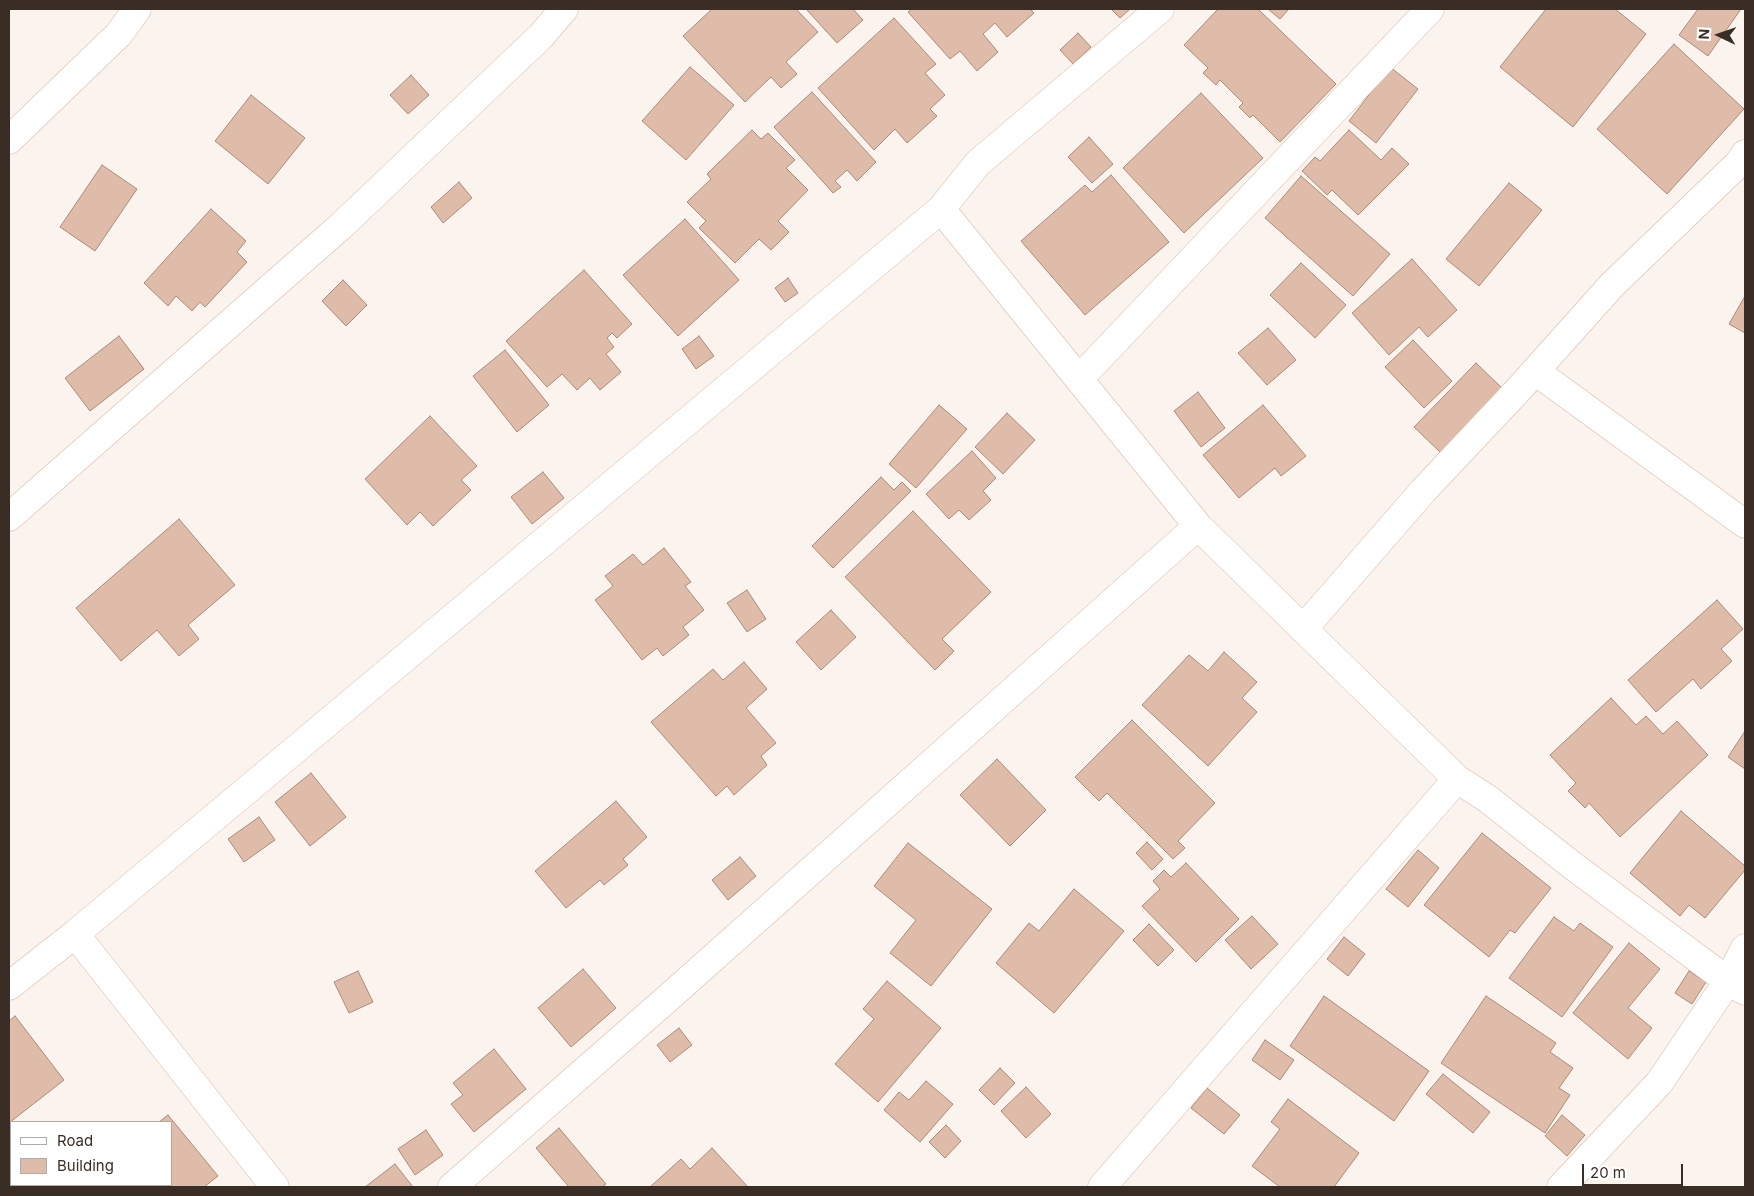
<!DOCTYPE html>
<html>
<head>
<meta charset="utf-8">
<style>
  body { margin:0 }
  #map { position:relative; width:1754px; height:1196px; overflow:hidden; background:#faf3ee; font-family:Inter,sans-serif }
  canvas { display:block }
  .frame { position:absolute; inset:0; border:10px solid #3a2d25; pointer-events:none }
  .legend { position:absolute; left:10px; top:1121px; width:162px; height:65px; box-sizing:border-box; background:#fff; border:1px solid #b0aba8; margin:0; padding:6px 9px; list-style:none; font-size:15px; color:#3a2d25 }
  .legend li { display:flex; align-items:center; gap:10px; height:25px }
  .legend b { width:25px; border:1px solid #b0aba8 }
  .north { position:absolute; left:1694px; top:10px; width:50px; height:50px; -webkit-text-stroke:4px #fff; paint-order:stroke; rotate:273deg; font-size:14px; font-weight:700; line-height:20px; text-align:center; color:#3a2d25 }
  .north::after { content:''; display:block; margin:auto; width:18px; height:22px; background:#3a2d25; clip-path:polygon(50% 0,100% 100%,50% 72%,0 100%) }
  .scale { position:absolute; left:1582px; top:1164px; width:101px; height:22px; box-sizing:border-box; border:2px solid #3a2d25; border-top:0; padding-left:6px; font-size:15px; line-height:18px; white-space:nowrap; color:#3a2d25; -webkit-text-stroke:4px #fff; paint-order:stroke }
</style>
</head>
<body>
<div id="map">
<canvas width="1754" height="1196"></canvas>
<div class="frame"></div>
<ul class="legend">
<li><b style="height:6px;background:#fff"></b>Road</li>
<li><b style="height:14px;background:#dfbca9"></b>Building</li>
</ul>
<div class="north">N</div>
<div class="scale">20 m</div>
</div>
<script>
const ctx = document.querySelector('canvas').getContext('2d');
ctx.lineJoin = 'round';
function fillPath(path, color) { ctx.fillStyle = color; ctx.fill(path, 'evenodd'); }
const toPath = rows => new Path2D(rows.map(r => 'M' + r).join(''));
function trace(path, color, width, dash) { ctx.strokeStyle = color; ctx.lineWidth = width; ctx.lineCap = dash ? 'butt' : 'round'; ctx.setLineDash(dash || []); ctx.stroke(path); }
const building = toPath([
  [712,9,796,9,818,32,786,62,797,74,781,88,771,77,745,102,683,36,712,9],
  [806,9,853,9,863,20,837,43,806,9],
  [912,9,1030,9,1034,13,1007,37,995,23,983,34,998,52,977,71,960,51,950,59,908,12,912,9],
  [1111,9,1130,9,1120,18,1111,9],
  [1218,9,1258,9,1336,84,1280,142,1253,115,1250,118,1239,107,1243,103,1220,80,1216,85,1203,73,1208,68,1184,45,1218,9],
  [1268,9,1289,9,1280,19,1268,9],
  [1546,9,1615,9,1646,34,1573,127,1500,67,1546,9],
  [1698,9,1741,9,1708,56,1679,35,1698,9],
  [894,18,936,64,925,73,945,95,930,109,937,116,907,143,895,129,874,150,818,88,894,18],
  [1078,33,1091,47,1073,64,1060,50,1078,33],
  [1674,44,1744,109,1667,194,1597,129,1674,44],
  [690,67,734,105,686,160,642,121,690,67],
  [1390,67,1418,89,1376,143,1349,121,1390,67],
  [411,75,429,95,408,114,390,95,411,75],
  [812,92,876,162,857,181,847,170,835,181,841,187,833,193,774,127,812,92],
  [1201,93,1263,158,1184,233,1123,168,1201,93],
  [251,95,305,138,268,184,215,141,251,95],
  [752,130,761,139,768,133,795,160,786,168,808,190,778,221,789,232,771,250,759,239,735,263,699,228,706,221,687,202,711,179,707,174,752,130],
  [1349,130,1381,160,1392,148,1409,164,1358,215,1332,190,1327,195,1302,171,1315,157,1320,161,1349,130],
  [1089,137,1113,164,1092,183,1068,157,1089,137],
  [102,165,137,189,95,251,60,227,102,165],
  [1111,175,1169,242,1085,315,1021,241,1085,185,1092,192,1111,175],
  [1301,176,1390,254,1353,296,1265,218,1301,176],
  [459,182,472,198,443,223,431,207,459,182],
  [1509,183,1542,210,1479,286,1446,259,1509,183],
  [211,209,246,241,237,252,247,262,205,307,200,302,192,311,176,296,168,306,144,283,211,209],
  [685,219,739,280,678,336,623,275,685,219],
  [1412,259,1457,310,1428,337,1419,327,1389,355,1352,313,1412,259],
  [1301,263,1346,305,1315,338,1270,295,1301,263],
  [584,270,632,324,617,338,612,333,607,338,614,347,606,354,621,372,600,390,590,378,577,390,562,374,547,387,506,341,584,270],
  [788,278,798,293,785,302,775,288,788,278],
  [343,280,367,305,346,326,322,301,343,280],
  [1745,296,1745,333,1729,324,1745,296],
  [1268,328,1296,360,1267,385,1238,353,1268,328],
  [119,336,144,369,90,411,65,378,119,336],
  [699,336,714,356,696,369,682,349,699,336],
  [1413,340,1452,381,1424,408,1385,367,1413,340],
  [505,350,549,405,517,432,473,376,505,350],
  [1476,363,1502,388,1441,453,1414,427,1476,363],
  [1198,392,1225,428,1201,447,1174,411,1198,392],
  [939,405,967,429,916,488,889,464,939,405],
  [1263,405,1306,456,1281,476,1275,468,1239,498,1203,455,1263,405],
  [1007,413,1035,440,1003,474,975,447,1007,413],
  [430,416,477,466,461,480,471,490,433,526,420,512,407,525,365,479,430,416],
  [972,451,996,478,983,491,991,500,969,520,959,510,949,519,926,494,972,451],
  [543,472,564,498,532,524,511,497,543,472],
  [881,477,894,490,902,482,911,491,833,568,812,546,881,477],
  [913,511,991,592,942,639,954,651,935,670,845,577,913,511],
  [179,519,235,585,188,625,199,639,179,656,157,630,121,661,76,608,179,519],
  [664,548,691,582,685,586,704,610,683,627,689,635,663,656,657,648,642,660,595,600,613,586,605,576,633,554,643,565,664,548],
  [747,590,766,619,747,632,727,603,747,590],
  [1717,600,1743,629,1721,649,1732,661,1701,689,1693,679,1656,712,1628,680,1717,600],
  [831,610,856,637,821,670,796,642,831,610],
  [1224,652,1257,682,1242,698,1257,712,1208,766,1142,705,1189,655,1208,671,1224,652],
  [744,662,767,689,746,708,776,743,761,756,767,765,734,795,727,786,716,796,651,722,713,669,723,680,744,662],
  [1611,698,1636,725,1646,716,1663,734,1677,721,1708,755,1620,837,1589,803,1585,808,1568,791,1576,783,1550,755,1611,698],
  [1132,720,1215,803,1178,841,1185,848,1173,859,1107,793,1099,801,1075,777,1132,720],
  [1745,731,1745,769,1728,757,1745,731],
  [997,759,1046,810,1010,846,960,795,997,759],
  [311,773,346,817,310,846,275,802,311,773],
  [616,801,647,837,623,859,628,865,604,885,600,880,566,908,535,871,616,801],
  [1681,811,1745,866,1745,870,1705,918,1689,905,1680,916,1630,873,1681,811],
  [259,817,275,840,244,862,228,839,259,817],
  [1482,833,1551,888,1515,933,1510,930,1489,957,1424,905,1482,833],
  [1147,842,1163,859,1152,870,1136,853,1147,842],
  [908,843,992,909,931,986,890,953,916,920,874,886,908,843],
  [1418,850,1439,868,1408,907,1386,889,1418,850],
  [740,857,756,876,728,900,712,880,740,857],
  [1186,863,1239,919,1196,962,1142,906,1160,889,1153,881,1164,870,1171,877,1186,863],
  [1074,889,1124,931,1054,1013,996,963,1029,923,1039,931,1074,889],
  [1252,916,1278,944,1251,969,1225,940,1252,916],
  [1554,917,1574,931,1580,923,1613,947,1562,1017,1509,978,1554,917],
  [1149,924,1174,950,1158,966,1133,940,1149,924],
  [1344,937,1365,954,1348,976,1327,959,1344,937],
  [1629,943,1660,969,1628,1008,1652,1028,1628,1059,1573,1013,1629,943],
  [583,969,616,1008,571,1047,538,1008,583,969],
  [358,971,373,1002,349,1013,334,982,358,971],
  [1689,971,1706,982,1692,1004,1675,993,1689,971],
  [887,981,941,1028,878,1102,835,1064,874,1019,863,1009,887,981],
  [1324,996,1429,1071,1394,1121,1290,1046,1324,996],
  [1486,996,1556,1043,1550,1052,1573,1068,1559,1088,1570,1095,1545,1133,1441,1063,1486,996],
  [15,1016,64,1080,9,1123,9,1021,15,1016],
  [679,1028,692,1045,670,1062,657,1045,679,1028],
  [1265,1040,1294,1060,1280,1080,1252,1060,1265,1040],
  [494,1049,526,1089,474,1132,451,1104,463,1095,453,1083,494,1049],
  [1000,1068,1015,1083,994,1105,979,1090,1000,1068],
  [1443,1074,1490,1112,1473,1133,1426,1094,1443,1074],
  [926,1081,953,1104,920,1142,884,1110,899,1092,909,1100,926,1081],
  [1026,1087,1051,1114,1026,1138,1001,1111,1026,1087],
  [1207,1088,1240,1115,1224,1134,1191,1108,1207,1088],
  [1288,1099,1359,1153,1334,1187,1280,1187,1252,1166,1280,1129,1271,1122,1288,1099],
  [168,1115,218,1176,204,1187,90,1187,87,1185,171,1185,171,1122,159,1122,168,1115],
  [1562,1115,1585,1135,1567,1156,1545,1136,1562,1115],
  [946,1125,961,1141,945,1158,929,1142,946,1125],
  [559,1128,606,1184,602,1187,569,1187,536,1148,559,1128],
  [426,1130,443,1155,415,1175,398,1149,426,1130],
  [712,1148,748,1187,650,1187,681,1159,690,1169,712,1148],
  [395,1164,413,1187,365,1187,395,1164]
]);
fillPath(building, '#dfbca9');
trace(building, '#ab8a78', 1);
const minor = toPath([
  [1160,9,978,163,941,209,1198,526,1457,779,1488,799,1573,866,1728,981,1745,991],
  [9,140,119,34,137,9],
  [1535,371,1745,524],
  [1079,379,1430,9],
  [9,517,341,226,541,36,564,9],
  [1303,629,1423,491,1519,389,1612,285,1740,162,1745,154],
  [75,934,275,1187],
  [9,986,75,934,941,209],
  [452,1187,668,998,1198,526],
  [1102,1187,1457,779],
  [1561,1187,1659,1083,1728,981,1745,948]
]);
trace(minor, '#dbb9a5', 29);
trace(minor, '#fff', 28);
</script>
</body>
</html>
